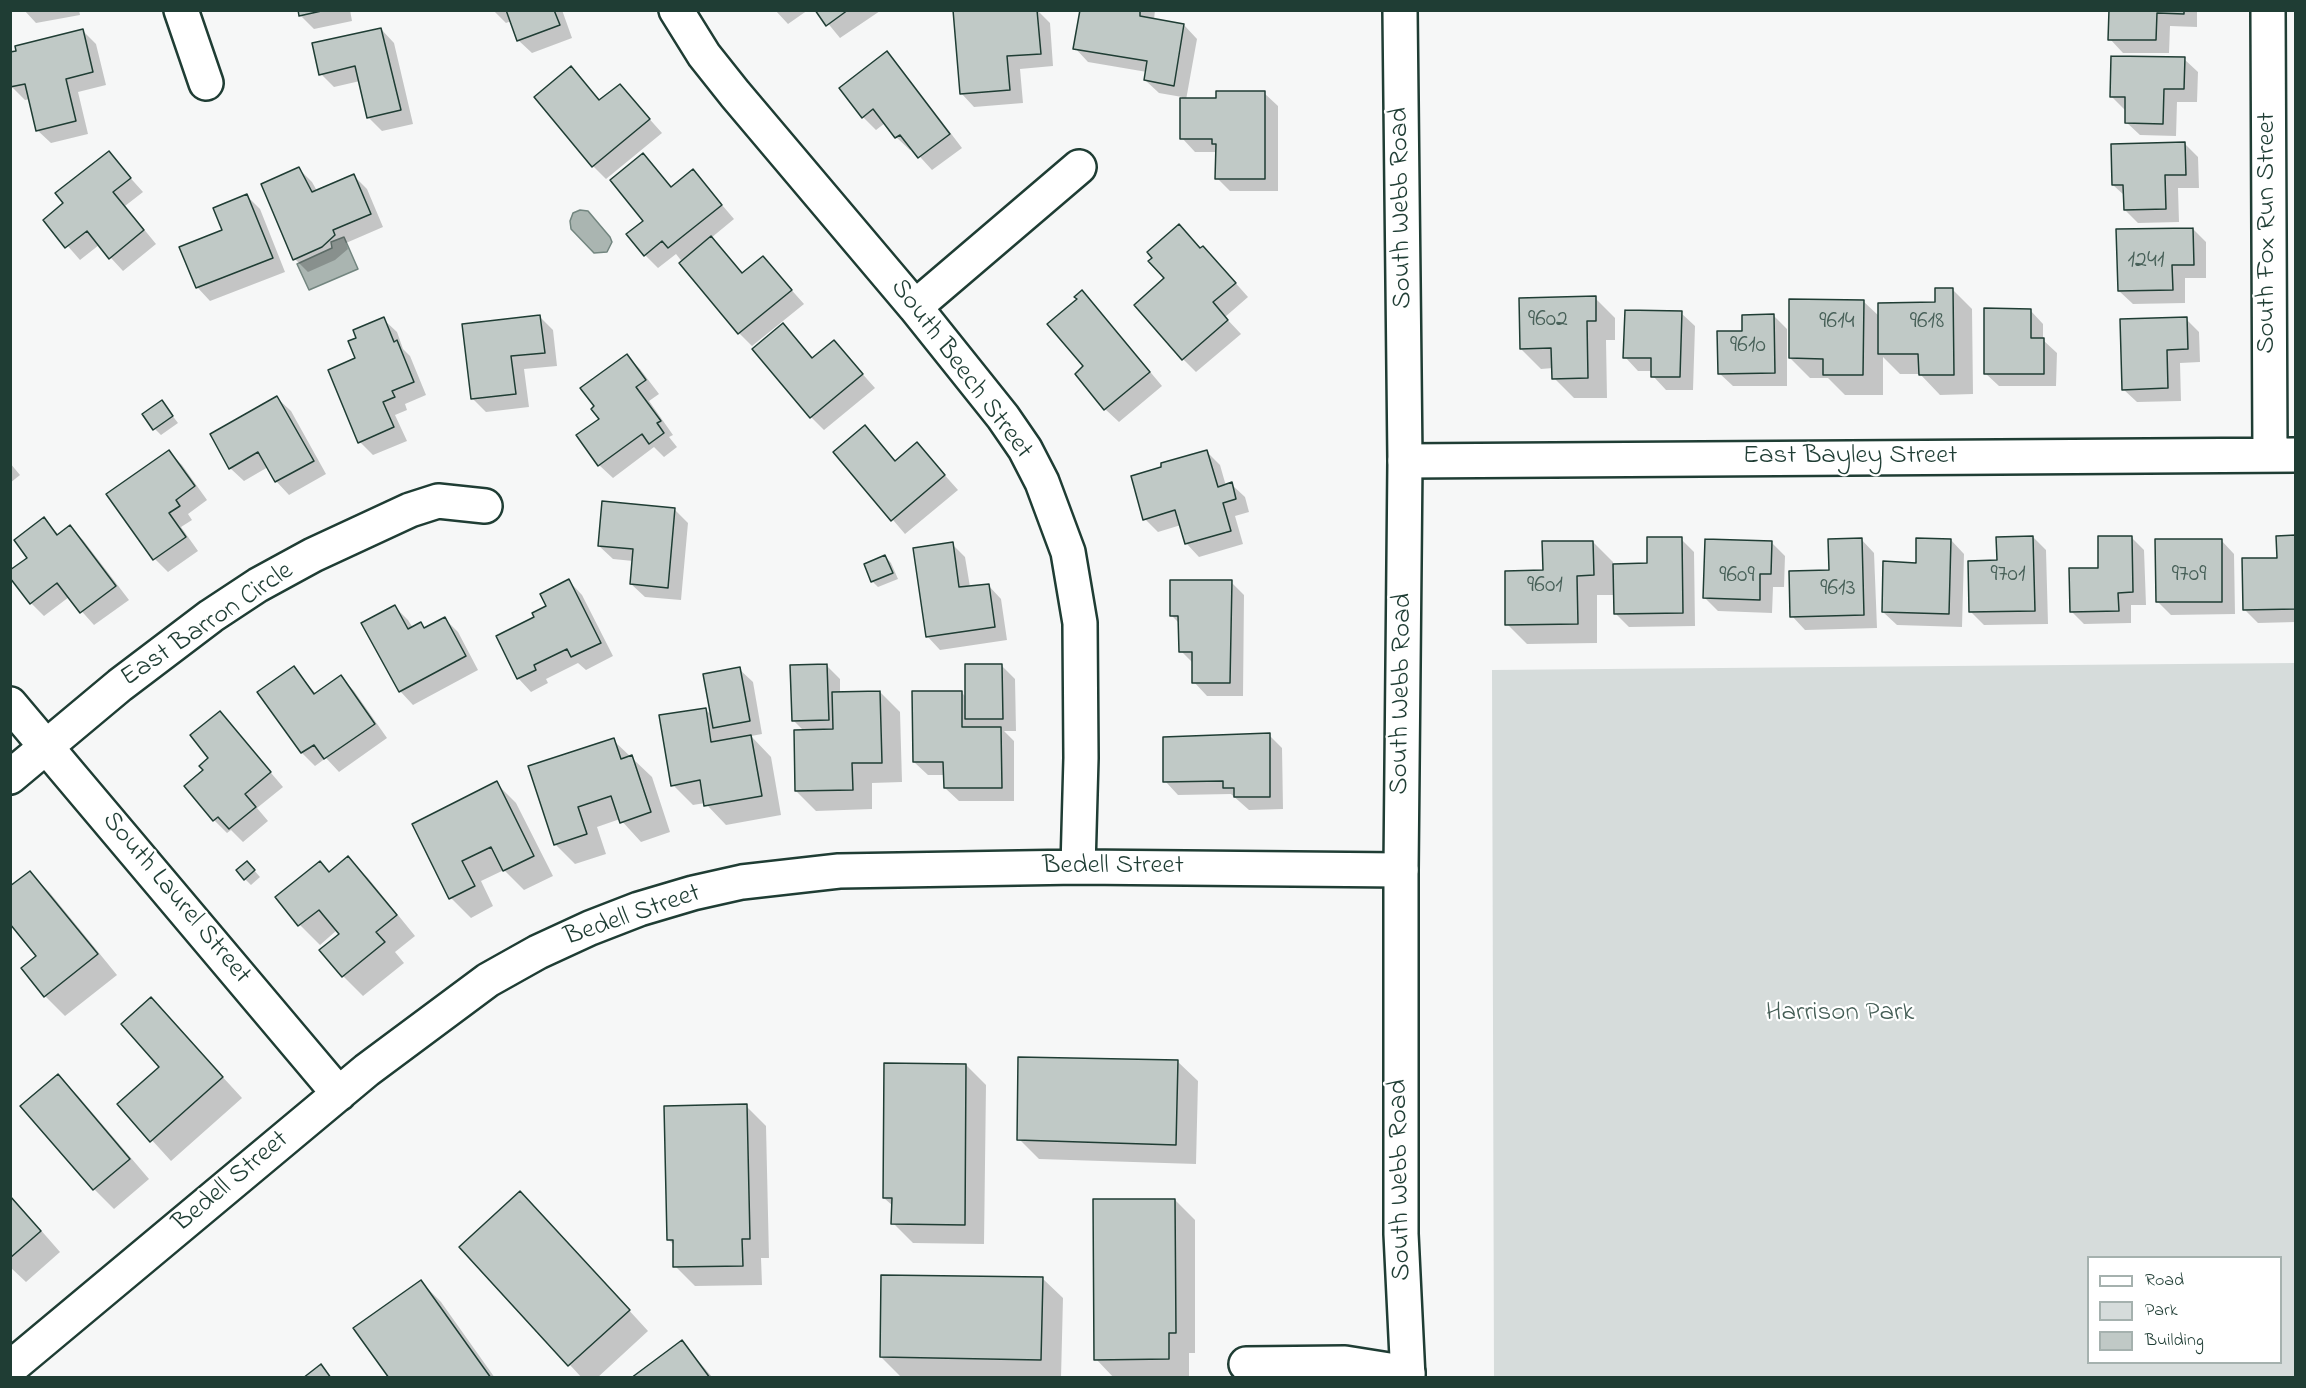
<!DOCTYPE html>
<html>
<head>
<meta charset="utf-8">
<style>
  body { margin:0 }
  #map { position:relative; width:2306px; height:1388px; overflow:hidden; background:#f6f7f7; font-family:"Indie Flower",sans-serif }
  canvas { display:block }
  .frame { position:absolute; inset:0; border:12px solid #1f3d34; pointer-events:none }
  .legend { position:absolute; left:2087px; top:1256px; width:195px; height:108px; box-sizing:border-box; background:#fff; border:2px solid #a5b1ae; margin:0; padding:8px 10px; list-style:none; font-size:18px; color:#1f3d34 }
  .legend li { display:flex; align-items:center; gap:12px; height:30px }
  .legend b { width:30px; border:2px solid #a5b1ae }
</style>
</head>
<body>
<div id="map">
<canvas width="2306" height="1388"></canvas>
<div class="frame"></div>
<ul class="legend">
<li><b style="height:8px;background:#fff"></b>Road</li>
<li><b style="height:16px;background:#d6dcdb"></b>Park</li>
<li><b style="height:16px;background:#c0c9c6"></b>Building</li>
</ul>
</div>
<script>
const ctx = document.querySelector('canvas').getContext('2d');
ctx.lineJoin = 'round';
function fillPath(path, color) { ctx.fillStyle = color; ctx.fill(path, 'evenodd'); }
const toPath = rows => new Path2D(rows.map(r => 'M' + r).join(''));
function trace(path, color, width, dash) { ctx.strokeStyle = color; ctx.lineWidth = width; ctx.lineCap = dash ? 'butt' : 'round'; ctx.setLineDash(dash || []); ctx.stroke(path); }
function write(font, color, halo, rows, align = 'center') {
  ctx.font = font + ' "Indie Flower",sans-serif'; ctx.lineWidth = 4.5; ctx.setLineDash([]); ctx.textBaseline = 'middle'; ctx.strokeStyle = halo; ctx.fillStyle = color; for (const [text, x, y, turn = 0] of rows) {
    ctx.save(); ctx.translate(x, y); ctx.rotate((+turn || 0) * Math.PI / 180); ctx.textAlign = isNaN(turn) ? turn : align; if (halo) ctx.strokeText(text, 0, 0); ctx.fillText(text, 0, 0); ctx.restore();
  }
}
fillPath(toPath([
  [2295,663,2295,1377,1494,1377,1492,670],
  [2088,1258,2280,1258,2280,1362,2088,1362]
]), '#d6dcdb');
const water = toPath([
  [580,210,588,211,610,237,612,242,607,252,594,253,571,229,570,221,573,213,580,210],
  [344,237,358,269,309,290,297,264,332,248,331,242,344,237]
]);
fillPath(water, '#aab5b1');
trace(water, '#72857f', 1.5);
fillPath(toPath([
  [24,10,79,10,80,15,36,23],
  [299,10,350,10,352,21,314,29,300,15],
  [493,10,562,10,572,38,532,53,518,40,511,21,506,23],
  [775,10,808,10,788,24],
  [817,10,880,11,840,38],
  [1026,10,1037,10,1050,23,1053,66,1020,69,1023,103,974,107,961,93],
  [1106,10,1155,10,1154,20,1184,25,1197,39,1186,100,1217,100,1264,93,1278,106,1278,191,1230,191,1217,178,1217,152,1195,152,1182,138,1182,97,1159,93,1145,80,1147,72,1088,62,1075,48],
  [2110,10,2197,10,2197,27,2170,26,2169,53,2123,53,2110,39],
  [381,29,394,43,413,124,382,131,369,118,360,81,334,87,321,74],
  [83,31,96,44,106,85,78,92,88,134,51,143,37,130,30,99,25,100,11,86],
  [887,53,900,67,962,148,932,170,912,148,910,150,896,137,885,123,876,130,863,117],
  [2184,59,2198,72,2197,102,2177,102,2176,136,2140,135,2126,122,2125,110,2112,97],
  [570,68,601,101,620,86,662,133,606,179,593,166],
  [2185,144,2198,157,2199,188,2178,188,2179,222,2138,223,2125,210,2125,196,2113,185],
  [108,153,143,192,125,206,156,244,123,271,99,245,80,260,45,220,65,204],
  [643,155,672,188,693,171,734,219,711,238,743,274,763,258,804,304,752,346,739,333,676,254,658,268,645,255],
  [299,169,312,182,317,191,354,176,367,189,383,227,346,243,348,249,335,260,308,272,295,259],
  [247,196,260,209,285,272,210,301,197,287,224,231],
  [2193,229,2206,242,2206,278,2185,278,2185,303,2133,304,2119,291],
  [1201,249,1216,261,1248,297,1225,317,1241,334,1196,372,1183,359],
  [1952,289,1972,309,1973,394,1940,395,1920,374,1900,374,1883,357,1883,395,1845,395,1828,378,1810,378,1789,357,1863,301,1880,317,1937,304],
  [1595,298,1615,318,1615,340,1606,340,1607,398,1574,398,1554,378,1553,368,1541,369,1521,349],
  [1095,306,1162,386,1119,422,1105,409,1085,366],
  [2030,310,2043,324,2043,340,2057,353,2056,386,1999,386,1985,373],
  [1681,313,1695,326,1693,390,1666,390,1653,376,1653,371,1638,371,1625,357],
  [539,316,553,330,557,366,524,369,529,407,486,412,472,398],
  [1774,316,1787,329,1787,386,1733,386,1719,373,1744,332],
  [383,319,397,332,403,349,410,356,426,395,405,404,407,410,395,415,407,441,373,455,360,442,358,339],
  [2186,319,2199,332,2200,362,2180,363,2181,401,2137,402,2123,389],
  [783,325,814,359,834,342,875,388,824,430,811,417],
  [627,356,640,369,659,394,649,401,673,435,669,437,677,447,664,457,654,447,613,478,599,465,578,435,601,419,596,407],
  [277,398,291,411,326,474,289,495,276,481,268,467,244,481,230,468],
  [162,402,178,423,161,435,155,429],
  [865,427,896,462,917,444,958,490,905,534,835,452],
  [169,452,182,465,207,500,188,514,192,520,181,527,198,551,168,572,155,559],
  [1207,452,1220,465,1226,486,1231,484,1245,497,1249,512,1235,516,1243,544,1199,557,1186,543,1181,525,1158,532,1145,519],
  [10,463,20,475,10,483],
  [675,510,688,523,681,600,645,597,631,584,633,561,613,559,599,546],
  [43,519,59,535,70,527,83,540,129,600,94,625,69,597,44,616,31,603,29,558],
  [2033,537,2046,550,2048,624,1984,625,1970,611,1998,562],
  [2131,537,2144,550,2146,605,2131,605,2131,623,2084,624,2071,611,2100,569],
  [2296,537,2296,622,2258,623,2244,609],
  [1681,539,1694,552,1695,626,1629,627,1616,614,1615,595,1597,595,1597,643,1527,644,1507,624,1544,572,1593,542,1613,562,1613,565,1649,565],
  [1861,539,1874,553,1877,628,1805,630,1792,616],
  [1951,540,1964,554,1962,627,1897,625,1883,612,1918,564],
  [2221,540,2234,554,2235,614,2171,615,2157,601],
  [1771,542,1785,556,1784,587,1773,587,1772,613,1718,611,1705,598],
  [952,544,965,557,970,587,988,585,1001,599,1007,640,940,650,927,636],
  [885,556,891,563,898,579,878,587,872,581],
  [569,581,582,595,613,656,586,670,578,663,546,679,548,683,531,692,518,678,536,618],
  [1231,582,1244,595,1243,696,1207,696,1194,682,1194,664,1181,651,1180,624,1172,616],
  [395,607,408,620,413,628,421,624,426,629,445,619,458,632,478,670,413,705,400,691],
  [827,666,840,679,840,693,880,692,900,712,902,782,872,783,872,809,816,811,796,791,804,731,793,720],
  [1002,666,1015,679,1016,731,1004,731,1014,741,1014,801,959,801,945,788,945,775,928,775,914,762,961,692,967,698],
  [294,668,316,694,341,677,354,691,387,738,339,772,326,758,315,766,302,753],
  [739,669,753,682,762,734,751,736,771,757,781,815,726,825,705,803,693,805,673,785,705,709,712,716],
  [220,713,283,787,257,808,268,821,243,842,231,830,227,833,214,820,205,771,210,758],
  [1269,735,1282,748,1283,809,1249,810,1231,794,1178,795,1165,781],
  [613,740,652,777,670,832,641,842,620,819,597,827,606,854,575,864,555,844],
  [496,783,516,803,553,876,524,890,504,870,481,881,493,906,471,918,451,898,414,825],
  [348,858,368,878,415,936,395,952,404,963,363,996,343,976,341,935,337,930,320,945,300,925,278,898,320,863,330,873],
  [253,869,260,877,251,885,245,879],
  [30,873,50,893,117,975,65,1016,45,996,23,968,39,956],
  [151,999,242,1098,171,1161,119,1104,161,1067],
  [1177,1061,1198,1081,1196,1164,1039,1159,1019,1139],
  [966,1065,986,1085,984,1244,913,1243,893,1223,893,1206,884,1198],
  [58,1076,78,1096,149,1179,114,1209,94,1189],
  [746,1106,766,1126,769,1258,761,1258,762,1285,695,1286,675,1266,674,1245,668,1239],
  [10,1195,60,1252,26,1282,10,1267],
  [1175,1200,1195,1220,1195,1353,1189,1353,1189,1378,1114,1378,1096,1359],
  [540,1213,648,1331,597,1378,582,1378,461,1247],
  [1042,1278,1063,1298,1061,1378,901,1377,881,1357],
  [421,1282,441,1302,495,1378,390,1378],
  [682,1342,713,1378,634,1378]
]), '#0003');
const building = toPath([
  [298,10,326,10,299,16,298,10],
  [506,10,554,10,560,25,517,41,506,10],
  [815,10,848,10,826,26,815,10],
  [953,10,1037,10,1041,54,1007,56,1010,90,960,94,953,10],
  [1080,10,1140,10,1140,16,1184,24,1174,86,1144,80,1147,61,1073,49,1080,10],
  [2109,10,2184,10,2184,14,2157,13,2156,40,2108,40,2109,10],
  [381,28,401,110,367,118,355,66,319,75,312,43,381,28],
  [83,29,93,72,66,79,76,121,36,131,25,84,10,87,10,52,16,51,15,46,83,29],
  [887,51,950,134,918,158,900,135,895,138,873,109,862,118,839,88,887,51],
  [2111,56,2185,57,2184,89,2164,89,2163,124,2125,123,2125,97,2110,97,2111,56],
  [571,66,599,100,620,84,650,119,592,167,534,97,571,66],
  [1216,91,1265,91,1265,179,1215,179,1216,144,1212,144,1212,139,1180,139,1180,98,1216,98,1216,91],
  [2185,142,2186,175,2165,175,2166,209,2124,210,2123,185,2112,185,2111,144,2185,142],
  [109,151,131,178,113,192,144,230,109,259,87,231,65,248,43,220,63,203,55,193,109,151],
  [643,153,671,187,693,169,722,205,668,248,662,241,644,256,626,234,643,221,610,180,643,153],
  [299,167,312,192,354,174,371,214,333,230,335,235,322,247,293,260,261,184,299,167],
  [247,194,273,258,196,288,179,247,222,230,213,208,247,194],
  [1179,224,1200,248,1203,246,1236,283,1213,302,1228,320,1182,360,1134,305,1164,278,1148,261,1152,258,1147,252,1179,224],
  [2193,228,2194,265,2172,265,2173,290,2118,291,2116,229,2193,228],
  [711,236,742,273,763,256,792,290,738,334,679,263,711,236],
  [1935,288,1953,288,1954,375,1919,375,1918,354,1878,354,1878,303,1935,302,1935,288],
  [1082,290,1150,372,1104,410,1075,374,1083,366,1047,324,1077,299,1074,297,1082,290],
  [1596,296,1596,321,1587,321,1588,378,1552,379,1551,348,1520,349,1519,298,1596,296],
  [1789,299,1864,300,1863,375,1823,375,1823,359,1789,358,1789,299],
  [1984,308,2031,309,2031,338,2044,338,2044,374,1984,374,1984,308],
  [1625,310,1682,311,1680,377,1651,377,1651,358,1623,358,1625,310],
  [1774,314,1775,373,1718,374,1717,331,1742,331,1742,315,1774,314],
  [540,315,545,353,511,356,516,394,471,399,462,324,540,315],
  [384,317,394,342,397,340,414,382,392,391,395,397,383,402,394,427,358,443,328,370,355,358,348,341,356,338,353,330,384,317],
  [2187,317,2188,349,2167,350,2168,388,2122,390,2120,319,2187,317],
  [783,323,812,358,834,340,863,374,810,418,752,349,783,323],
  [627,354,646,380,636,387,661,421,657,423,664,433,649,444,642,434,598,466,576,435,599,419,591,409,594,406,580,388,627,354],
  [277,396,314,461,275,482,258,452,229,469,210,434,277,396],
  [162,400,173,416,153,430,142,414,162,400],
  [865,425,895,461,917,442,945,475,891,521,833,452,865,425],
  [169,450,195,486,176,500,180,506,169,513,186,537,153,560,106,494,169,450],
  [1207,450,1218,487,1232,482,1236,499,1223,503,1231,531,1185,544,1175,510,1143,520,1131,476,1161,467,1161,463,1207,450],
  [602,501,675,508,668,588,630,584,633,549,598,546,602,501],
  [44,517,57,535,70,525,116,586,80,613,57,583,30,604,10,578,10,570,27,558,14,540,44,517],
  [2296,535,2296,609,2243,610,2242,558,2277,558,2276,536,2296,535],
  [2033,536,2035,611,1969,612,1968,561,1997,560,1996,537,2033,536],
  [2098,536,2132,536,2133,592,2118,593,2119,611,2070,612,2069,568,2098,568,2098,536],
  [1647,537,1682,537,1683,613,1614,614,1613,564,1647,563,1647,537],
  [1862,538,1864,615,1790,617,1789,571,1829,570,1828,539,1862,538],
  [1916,538,1951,539,1949,614,1882,612,1883,561,1916,563,1916,538],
  [1705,539,1772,541,1771,574,1760,574,1760,600,1703,598,1705,539],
  [2155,539,2222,539,2222,602,2156,602,2155,539],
  [1542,541,1593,541,1594,575,1577,576,1578,624,1505,625,1505,571,1543,570,1542,541],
  [953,542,959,587,989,584,995,627,926,637,913,548,953,542],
  [885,555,893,573,871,582,864,564,885,555],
  [569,579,601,643,571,657,567,649,534,665,536,670,517,679,496,636,534,617,532,613,546,606,540,594,569,579],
  [1170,580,1232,580,1230,683,1192,683,1192,652,1179,652,1178,616,1170,616,1170,580],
  [395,605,408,629,421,622,424,628,445,617,466,656,399,692,361,623,395,605],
  [827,664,829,720,792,721,790,665,827,664],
  [965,664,1002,664,1003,719,965,719,965,664],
  [294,666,314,694,341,675,375,724,324,759,314,745,301,753,257,692,294,666],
  [740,667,750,721,713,728,703,674,740,667],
  [880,691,882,763,852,763,853,790,795,791,794,730,833,729,832,692,880,691],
  [912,691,962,691,962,727,1001,727,1002,788,944,788,943,762,913,762,912,691],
  [706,708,711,742,751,735,762,796,704,806,700,780,671,786,659,715,706,708],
  [220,711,271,772,245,794,256,807,229,829,218,817,213,821,184,786,203,770,199,766,208,758,190,735,220,711],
  [1270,733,1270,797,1234,797,1234,788,1223,788,1223,781,1163,782,1163,737,1270,733],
  [614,738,621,759,632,755,651,812,620,823,611,796,578,807,587,834,554,845,528,766,614,738],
  [497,781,534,856,503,871,491,847,462,861,475,886,449,899,412,824,497,781],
  [348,856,397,915,376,932,385,942,342,977,319,950,339,934,319,910,298,926,275,897,320,861,329,872,348,856],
  [247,861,255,870,244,880,236,870,247,861],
  [30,871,98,954,44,997,21,968,36,956,10,924,10,886,30,871],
  [151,997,223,1077,150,1142,117,1104,159,1067,121,1024,151,997],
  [1018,1057,1178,1060,1176,1145,1017,1140,1018,1057],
  [884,1063,966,1064,965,1225,891,1224,892,1198,883,1198,884,1063],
  [58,1074,130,1159,93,1190,20,1106,58,1074],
  [747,1104,750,1239,742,1239,743,1266,673,1267,673,1240,667,1240,664,1106,747,1104],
  [520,1191,630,1310,568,1366,459,1247,520,1191],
  [10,1196,41,1231,10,1258,10,1196],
  [1093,1199,1175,1199,1176,1333,1169,1333,1169,1359,1094,1360,1093,1199],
  [881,1275,1043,1277,1041,1360,880,1357,881,1275],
  [421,1280,491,1378,389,1378,353,1328,421,1280],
  [682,1340,710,1378,631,1378,682,1340],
  [321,1364,331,1378,303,1378,321,1364]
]);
fillPath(building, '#c0c9c6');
trace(building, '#1f3d34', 1.5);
const minor = toPath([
  [181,10,206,83],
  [676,10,704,55,735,94,915,307,1003,417,1025,449,1042,482,1068,552,1080,623,1081,758,1078,867],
  [2268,10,2270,455],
  [915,307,1079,167],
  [1405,461,2296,455],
  [10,704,339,1094],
  [10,777,120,685,211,616,258,585,313,555,410,510,438,501,485,506],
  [1246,1364,1345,1363,1408,1373,1400,1378],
  [10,1368,367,1070,488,980,538,952,590,928,639,909,693,893,742,882,839,871,1078,867,1401,870]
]);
const major = toPath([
  [1400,10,1405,461,1401,870,1401,1234,1408,1378]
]);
trace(minor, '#1f3d34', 38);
trace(major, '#1f3d34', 38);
trace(minor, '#fff', 33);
trace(major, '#fff', 33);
write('24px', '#476058', null, [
  ["1241",2146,262],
  ["9602",1548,321],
  ["9614",1837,323],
  ["9618",1927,323],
  ["9610",1748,347],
  ["9701",2008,576],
  ["9709",2189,576],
  ["9609",1737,577],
  ["9601",1545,587],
  ["9613",1838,590]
]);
write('27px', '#1f3d34', '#fff', [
  ["South Webb Road",1403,208,-91],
  ["South Fox Run Street",2269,233,-90],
  ["South Beech Street",960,370,53],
  ["East Bayley Street",1850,458],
  ["East Barron Circle",208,626,-34],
  ["South Webb Road",1403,694,-89],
  ["Bedell Street",1113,868],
  ["South Laurel Street",175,899,50],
  ["Bedell Street",633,917,-19],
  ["South Webb Road",1402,1180,-91],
  ["Bedell Street",232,1183,-40]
]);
write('27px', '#445d55', '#fff', [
  ["Harrison Park",1840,1015]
]);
</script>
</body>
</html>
